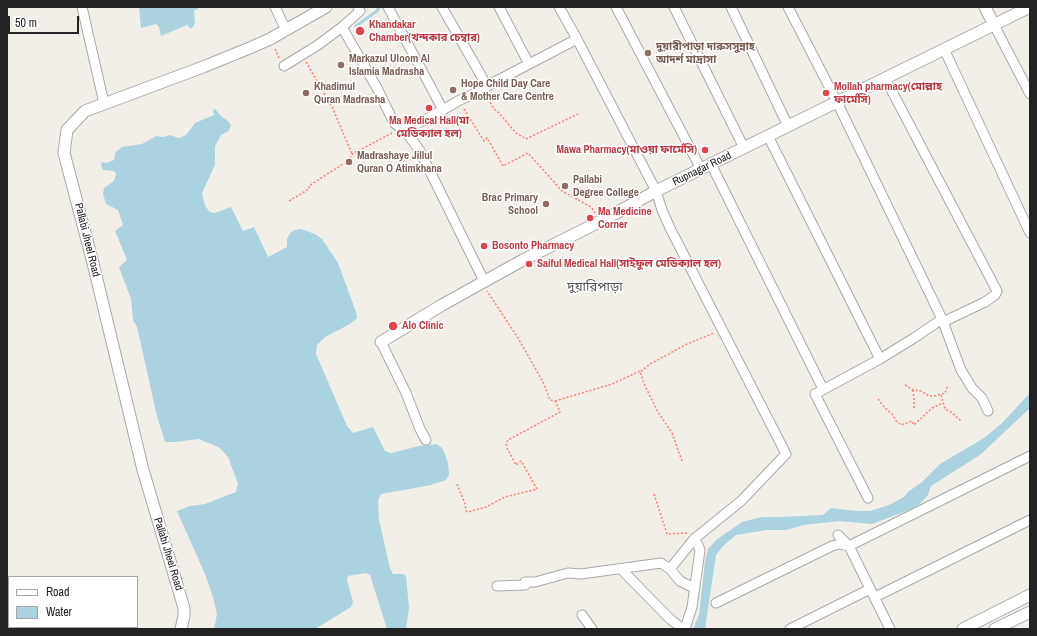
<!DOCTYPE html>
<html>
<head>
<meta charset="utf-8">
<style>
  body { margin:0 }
  #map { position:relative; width:1037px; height:636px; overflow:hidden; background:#f2efe9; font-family:"Archivo Narrow",sans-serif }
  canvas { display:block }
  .frame { position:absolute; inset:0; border:8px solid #222; pointer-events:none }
  .legend { position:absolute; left:8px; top:576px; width:130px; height:52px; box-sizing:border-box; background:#fff; border:1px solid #a7a7a7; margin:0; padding:5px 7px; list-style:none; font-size:12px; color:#222 }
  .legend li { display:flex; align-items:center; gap:8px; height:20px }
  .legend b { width:20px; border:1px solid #a7a7a7 }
  .scale { position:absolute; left:8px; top:16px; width:71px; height:18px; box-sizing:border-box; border:2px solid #222; border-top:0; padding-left:5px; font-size:12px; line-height:14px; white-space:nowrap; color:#222; -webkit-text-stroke:3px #fff; paint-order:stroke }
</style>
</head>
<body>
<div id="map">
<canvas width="1037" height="636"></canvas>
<div class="frame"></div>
<ul class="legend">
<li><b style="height:5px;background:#fff"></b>Road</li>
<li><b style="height:11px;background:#aad3df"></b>Water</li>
</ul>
<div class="scale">50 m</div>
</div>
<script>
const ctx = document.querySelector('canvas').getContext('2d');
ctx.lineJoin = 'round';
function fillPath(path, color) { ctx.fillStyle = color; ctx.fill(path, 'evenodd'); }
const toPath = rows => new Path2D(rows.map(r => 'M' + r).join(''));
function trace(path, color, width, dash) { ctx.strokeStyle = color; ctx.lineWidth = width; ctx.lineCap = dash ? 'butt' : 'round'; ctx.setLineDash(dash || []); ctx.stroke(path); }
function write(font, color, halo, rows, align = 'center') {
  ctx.font = font + ' "Archivo Narrow","Noto Sans Bengali",sans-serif'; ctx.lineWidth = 3; ctx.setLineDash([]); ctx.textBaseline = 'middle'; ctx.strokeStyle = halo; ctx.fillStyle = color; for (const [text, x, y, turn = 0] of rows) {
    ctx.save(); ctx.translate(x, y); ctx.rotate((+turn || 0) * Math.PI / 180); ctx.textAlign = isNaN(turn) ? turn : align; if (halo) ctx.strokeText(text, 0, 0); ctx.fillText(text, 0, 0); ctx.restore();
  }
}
fillPath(toPath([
  [139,7,201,7,194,11,195,24,191,29,187,25,161,36,159,27,156,24,141,28],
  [215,109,222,117,227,120,231,125,229,131,221,135,215,146,215,165,202,193,205,206,210,212,215,213,231,207,243,231,254,227,268,257,287,247,287,239,290,233,295,230,301,229,315,234,322,239,338,263,356,312,357,318,350,324,325,337,317,345,316,354,347,426,353,433,373,427,385,451,391,453,419,446,437,444,443,449,448,463,449,475,446,480,431,485,381,494,378,501,379,520,390,568,393,574,403,574,406,576,409,607,406,629,387,629,370,575,366,573,348,576,347,580,353,602,351,607,315,629,214,629,217,614,213,597,205,574,177,511,190,506,205,504,236,492,238,484,228,457,220,448,199,439,174,442,165,442,157,416,137,327,133,320,131,299,119,267,127,260,115,231,123,225,118,210,106,204,103,194,104,188,114,181,116,174,114,171,103,170,101,164,102,162,106,163,114,160,115,153,122,147,142,144,156,136,163,137,170,135,179,138,186,135,195,123,214,115,213,110],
  [1030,393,1030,408,980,455,931,486,928,495,917,507,872,524,839,521,804,525,786,530,767,530,736,535,723,546,716,555,705,629,693,629,699,615,705,561,708,549,716,540,742,522,762,517,779,517,823,515,831,508,855,511,870,511,889,505,904,497,909,491,921,483,940,464,984,438,1002,423],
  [7,589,9,589,9,627,73,627,74,629,7,629]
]), '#aad3df');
trace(toPath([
  [356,26,377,11,379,7]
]), '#aad3df', 3);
const minor = toPath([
  [82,7,104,103],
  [275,7,286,30],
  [358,7,360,11,342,27,377,88,394,123,406,132,420,151,484,281],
  [388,7,443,110],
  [442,7,487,86],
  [499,7,529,64],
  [559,7,577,39,656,191,662,210,670,228,786,454,741,501,694,539,670,569,680,581,694,588],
  [616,7,701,169],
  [674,7,744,148],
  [731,7,788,126],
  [788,7,837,102,942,319,961,370,972,388,982,398,988,411],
  [994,25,1030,94],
  [944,49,1030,233],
  [284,66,318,45,342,27],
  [885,78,997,291,995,295,985,302,943,322],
  [402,130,425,120,460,100,484,90,487,86,577,39],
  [768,136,880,359],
  [711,164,823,389],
  [381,342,406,393,420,429,426,440],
  [868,498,815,394,880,359,914,338,942,319],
  [838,535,849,546,890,629],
  [621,569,670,619,683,629],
  [497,586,525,585,525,582,535,582,568,573,581,574,661,563,670,569],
  [875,597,1030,520],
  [716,603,832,546,840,544,849,546,1030,456],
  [582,615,592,629],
  [685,629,692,607,700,550,698,545,694,539],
  [790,629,870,589]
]);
const tertiary = toPath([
  [985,7,994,25],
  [381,342,442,305,523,260,609,217,656,191,1030,7],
  [181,629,184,616,184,608,143,470,93,263,64,153,67,130,85,111,203,67,252,47,270,39,326,7],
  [963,629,1030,595],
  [995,629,1030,612]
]);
trace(minor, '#a9a9a9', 11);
trace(tertiary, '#a9a9a9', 13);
trace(toPath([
  [275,49,279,58],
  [306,62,333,109,352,154],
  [488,99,494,109,498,112,516,133,526,139,580,113],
  [464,109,484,141,487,138,503,166,528,153,562,191,591,207,595,213],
  [289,201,309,189,309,186,349,160,352,154,392,133],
  [905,385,913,390,921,391,929,396,934,396,945,393,948,385],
  [913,390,914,400,914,410],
  [941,395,945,409,951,412,961,421],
  [878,399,884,407,893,415,896,421,901,425,912,421,914,425,932,408,943,403],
  [555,401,612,384,640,371],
  [682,461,672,433,658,412,645,386,640,372,650,364,687,344,714,333],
  [457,484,465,504,466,511,468,512,486,507,505,497,537,489,521,461,516,465,507,448,506,444,508,440,560,412,555,401,550,400,543,382,518,338,487,291],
  [654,494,667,534,687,533]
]), '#fa8072', 1.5, [2, 2]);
trace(minor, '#fff', 9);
trace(tertiary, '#fff', 11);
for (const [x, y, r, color] of [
  [360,31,5,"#e0444e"],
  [648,53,4,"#8d6e63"],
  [341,65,4,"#8d6e63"],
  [453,90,4,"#8d6e63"],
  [306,93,4,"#8d6e63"],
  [826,93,4,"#e0444e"],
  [429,108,4,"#e0444e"],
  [705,150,4,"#e0444e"],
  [349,162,4,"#8d6e63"],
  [565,186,4,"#8d6e63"],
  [546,204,4,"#8d6e63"],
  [590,218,4,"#e0444e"],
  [484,246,4,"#e0444e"],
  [529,264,4,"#e0444e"],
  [393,326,5,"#e0444e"]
]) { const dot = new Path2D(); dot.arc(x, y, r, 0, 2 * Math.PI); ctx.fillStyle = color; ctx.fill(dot); trace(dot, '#fff', 1.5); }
write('bold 11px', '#be3a42', '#fff', [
  ["Khandakar",369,25],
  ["Chamber(খন্দকার চেম্বার)",369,38],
  ["Mollah pharmacy(মোল্লাহ",834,87],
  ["ফার্মেসি)",834,100],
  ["Ma Medical Hall(মা",429,121,"center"],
  ["মেডিক্যাল হল)",429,134,"center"],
  ["Mawa Pharmacy(মাওয়া ফার্মেসি)",697,150,"right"],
  ["Ma Medicine",598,212],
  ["Corner",598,225],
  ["Bosonto Pharmacy",492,246],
  ["Saiful Medical Hall(সাইফুল মেডিক্যাল হল)",537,264],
  ["Alo Clinic",402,326]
], 'left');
write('bold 11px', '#785e54', '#fff', [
  ["দুয়ারীপাড়া দারুসসুন্নাহ",656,47],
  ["আদর্শ মাদ্রাসা",656,60],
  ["Markazul Uloom Al",349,59],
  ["Islamia Madrasha",349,72],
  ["Hope Child Day Care",461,84],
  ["& Mother Care Centre",461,97],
  ["Khadimul",314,87],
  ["Quran Madrasha",314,100],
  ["Madrashaye Jillul",357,156],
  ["Quran O Atimkhana",357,169],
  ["Pallabi",573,180],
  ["Degree College",573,193],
  ["Brac Primary",538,198,"right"],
  ["School",538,211,"right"]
], 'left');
write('11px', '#222', '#fff', [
  ["Rupnagar Road",702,169,-26],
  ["Pallabi Jheel Road",87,240,76],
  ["Pallabi Jheel Road",168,554,73]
]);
write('13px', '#555', '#fff', [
  ["দুয়ারিপাড়া",595,288]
]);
</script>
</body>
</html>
